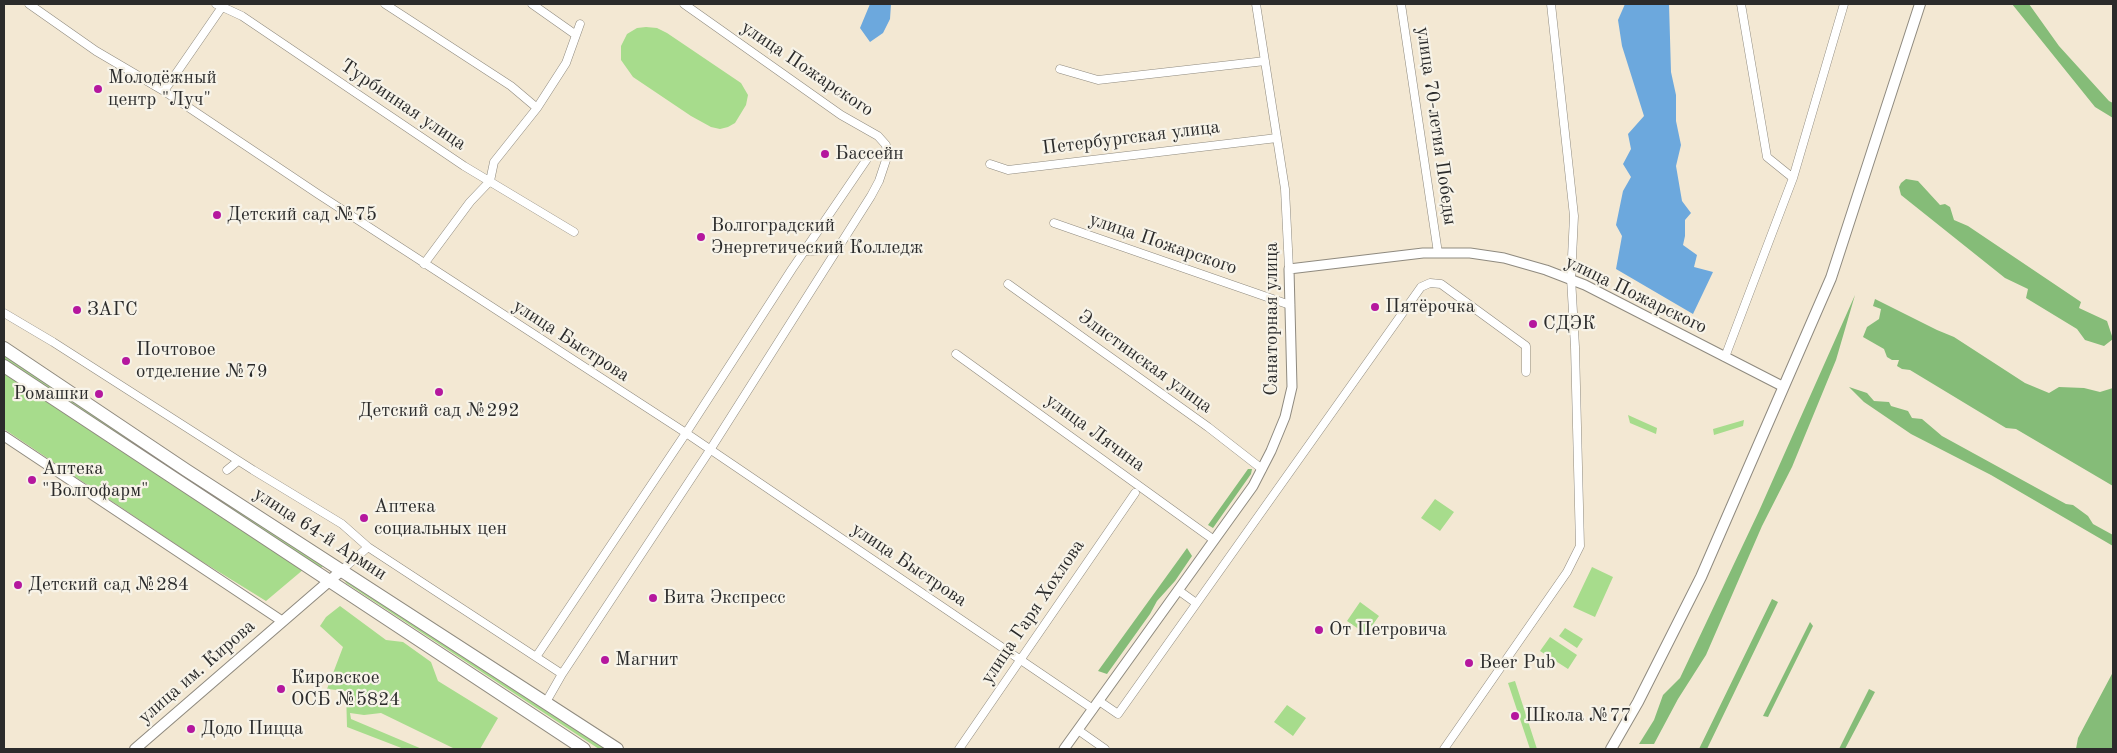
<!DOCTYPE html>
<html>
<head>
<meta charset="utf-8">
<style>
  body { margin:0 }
  #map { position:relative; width:2117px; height:753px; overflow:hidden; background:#f3e8d3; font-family:"Old Standard TT",serif }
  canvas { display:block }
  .frame { position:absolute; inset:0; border:5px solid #2b2b2b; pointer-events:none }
</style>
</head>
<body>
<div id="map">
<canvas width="2117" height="753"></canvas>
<div class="frame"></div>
</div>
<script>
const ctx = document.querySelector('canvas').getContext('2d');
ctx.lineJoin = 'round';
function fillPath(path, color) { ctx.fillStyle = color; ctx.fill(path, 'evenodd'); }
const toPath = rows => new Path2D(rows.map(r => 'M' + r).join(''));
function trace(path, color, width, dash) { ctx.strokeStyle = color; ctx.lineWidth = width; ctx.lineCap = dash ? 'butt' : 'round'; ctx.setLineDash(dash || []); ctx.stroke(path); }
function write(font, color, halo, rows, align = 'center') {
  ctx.font = font + ' "Old Standard TT",serif'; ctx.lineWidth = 4.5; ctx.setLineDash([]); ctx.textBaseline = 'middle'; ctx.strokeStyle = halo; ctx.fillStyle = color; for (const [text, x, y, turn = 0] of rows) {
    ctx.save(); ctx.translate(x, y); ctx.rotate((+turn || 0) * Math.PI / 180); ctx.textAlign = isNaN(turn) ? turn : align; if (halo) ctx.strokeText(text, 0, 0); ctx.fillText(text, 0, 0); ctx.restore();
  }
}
fillPath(toPath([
  [646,27,657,28,667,33,741,83,748,95,746,105,735,123,728,127,720,129,711,127,691,116,633,77,621,60,621,46,627,34,637,28],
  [4,355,324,565,321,568,317,566,4,360],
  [4,373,304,569,266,601,198,559,4,429],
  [1628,415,1657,428,1656,434,1630,423],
  [1744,420,1743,426,1714,435,1713,429],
  [1435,499,1454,512,1440,531,1421,518],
  [1592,567,1613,577,1595,617,1573,607],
  [344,579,609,749,599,749,346,583],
  [1360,602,1379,616,1366,634,1347,621],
  [340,606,386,640,403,642,431,662,438,681,498,718,480,749,455,749,381,713,364,715,350,713,351,719,422,749,404,749,347,727,346,691,327,689,343,647,320,626,326,617],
  [1565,628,1583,639,1577,648,1559,636],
  [1550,637,1577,655,1568,669,1540,651],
  [1515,681,1537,749,1530,749,1508,683],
  [1287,705,1306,718,1293,736,1274,722]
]), '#a7dc8c');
fillPath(toPath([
  [2012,4,2029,4,2059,46,2109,101,2113,103,2113,118,2095,107],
  [1906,179,1918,181,1940,205,1945,204,1950,207,1954,220,1968,226,2081,302,2079,308,2107,321,2113,339,2104,346,2085,340,2077,329,2026,298,2028,289,2005,278,1901,195,1899,187,1901,183],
  [1855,295,1836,360,1792,467,1762,526,1706,655,1678,699,1654,744,1639,744,1654,720,1663,695,1680,678,1759,511],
  [1875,299,1937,330,1954,337,2025,383,2049,393,2059,387,2084,388,2100,392,2113,388,2113,486,2016,429,2006,428,1910,370,1902,369,1897,366,1899,360,1892,360,1887,357,1884,349,1863,337,1867,327,1879,319,1881,309,1873,306],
  [1849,387,1867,393,1874,401,1889,402,1891,406,1908,411,1912,418,1922,419,1942,436,2066,504,2073,505,2088,516,2093,524,2113,535,2113,546,1991,475,1911,434,1864,402],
  [1248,469,1252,469,1251,474,1213,528,1208,525],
  [1187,548,1192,556,1175,581,1157,601,1150,614,1107,674,1098,671],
  [1772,599,1778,602,1707,749,1699,749],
  [1810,622,1813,626,1768,717,1763,716],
  [2113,672,2113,749,2076,749,2078,738],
  [1869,689,1875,692,1845,749,1839,749]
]), '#85bc78');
fillPath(toPath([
  [870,4,891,4,890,19,883,33,870,42,860,28],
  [1625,4,1669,4,1671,72,1676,95,1676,121,1681,145,1676,166,1682,201,1691,213,1685,220,1685,236,1683,245,1697,255,1694,267,1713,272,1693,314,1616,269,1622,236,1616,225,1623,191,1631,177,1623,164,1631,149,1628,134,1644,116,1622,46,1618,20]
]), '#6ca8dd');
const minor = toPath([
  [29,4,96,51,164,91,318,194,686,433,1093,709],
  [216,4,242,16,464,166,574,232],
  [385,4,511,86,537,108],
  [532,4,576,35],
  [1256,4,1285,189,1289,269],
  [1401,4,1438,253],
  [1741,4,1767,157,1793,178],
  [1060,69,1098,80,1265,61],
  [164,91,224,4],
  [990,164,1008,170,1277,138],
  [1054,223,1290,305],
  [805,251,836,250],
  [424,264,470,202,490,181,494,162,537,108,566,63,580,24],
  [1008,284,1208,427,1262,469],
  [4,313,53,342,253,470,342,524,368,547,342,570],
  [956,354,1214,540],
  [1725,357,1793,178,1844,4],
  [227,470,238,461],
  [368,547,562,674],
  [1178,590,1196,603],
  [536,657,686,433,792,269,867,159],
  [1099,701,1118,714,1421,287,1430,283,1441,284,1526,346,1526,372],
  [546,702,562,674,710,450,871,196,879,181,887,157,886,145,878,136,841,115,684,4],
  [1078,730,1105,749],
  [959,749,1135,493],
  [1444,749,1567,572,1580,546,1575,347,1571,278,1574,216,1551,4]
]);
const tertiary = toPath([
  [4,436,282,621],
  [1064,749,1253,486,1271,451,1285,417,1292,387,1289,269,1423,253,1470,253,1504,258,1546,270,1585,285,1782,386]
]);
const secondary = toPath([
  [135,749,342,570],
  [1611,749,1638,702,1701,577,1831,278,1920,4]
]);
const trunk = toPath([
  [4,348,186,470,617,749],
  [4,366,584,749]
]);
trace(minor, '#8f8a7f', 9);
trace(tertiary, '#8f8a7f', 11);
trace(secondary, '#8f8a7f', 12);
trace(trunk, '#8f8a7f', 14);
trace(minor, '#fff', 8);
trace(tertiary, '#fff', 9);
trace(secondary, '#fff', 10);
trace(trunk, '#fff', 12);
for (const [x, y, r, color] of [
  [98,89,5,"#b5179e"],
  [825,154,5,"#b5179e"],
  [217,215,5,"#b5179e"],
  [701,237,5,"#b5179e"],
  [1375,307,5,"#b5179e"],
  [77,310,5,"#b5179e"],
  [1533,324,5,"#b5179e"],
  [126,361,5,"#b5179e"],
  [439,392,5,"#b5179e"],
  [99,394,5,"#b5179e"],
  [32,480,5,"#b5179e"],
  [364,518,5,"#b5179e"],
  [18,585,5,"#b5179e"],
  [653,598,5,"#b5179e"],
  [1319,630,5,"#b5179e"],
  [605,660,5,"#b5179e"],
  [1469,663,5,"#b5179e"],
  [281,689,5,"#b5179e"],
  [1515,716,5,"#b5179e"],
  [191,729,5,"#b5179e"]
]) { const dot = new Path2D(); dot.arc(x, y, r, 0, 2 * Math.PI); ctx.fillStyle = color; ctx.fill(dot); trace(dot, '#f7f3e8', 2); }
write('19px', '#2b2b2b', '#f7f3e8', [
  ["улица Пожарского",807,69,34],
  ["Турбинная улица",403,105,34],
  ["улица 70-летия Победы",1436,126,82],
  ["Петербургская улица",1131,138,-7],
  ["улица Пожарского",1163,244,19],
  ["улица Пожарского",1636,295,26],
  ["Санаторная улица",1272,319,-90],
  ["улица Быстрова",571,341,33],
  ["Элистинская улица",1145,362,36],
  ["улица Лячина",1095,433,36],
  ["улица 64-й Армии",320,534,33],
  ["улица Быстрова",909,565,34],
  ["улица Гаря Хохлова",1033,612,-56],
  ["улица им. Кирова",197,672,-41]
]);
write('19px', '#2b2b2b', '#f7f3e8', [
  ["Молодёжный",108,78],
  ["центр \"Луч\"",108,100],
  ["Бассейн",835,154],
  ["Детский сад №75",227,215],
  ["Волгоградский",711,226],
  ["Энергетический Колледж",711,248],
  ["Пятёрочка",1385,307],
  ["ЗАГС",87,310],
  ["СДЭК",1543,324],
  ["Почтовое",136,350],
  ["отделение №79",136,372],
  ["Ромашки",89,394,"right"],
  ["Детский сад №292",439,411,"center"],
  ["Аптека",42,469],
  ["\"Волгофарм\"",42,491],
  ["Аптека",374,507],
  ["социальных цен",374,529],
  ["Детский сад №284",28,585],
  ["Вита Экспресс",663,598],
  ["От Петровича",1329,630],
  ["Магнит",615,660],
  ["Beer Pub",1479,663],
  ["Кировское",291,678],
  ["ОСБ №5824",291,700],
  ["Школа №77",1525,716],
  ["Додо Пицца",201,729]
], 'left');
</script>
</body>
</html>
